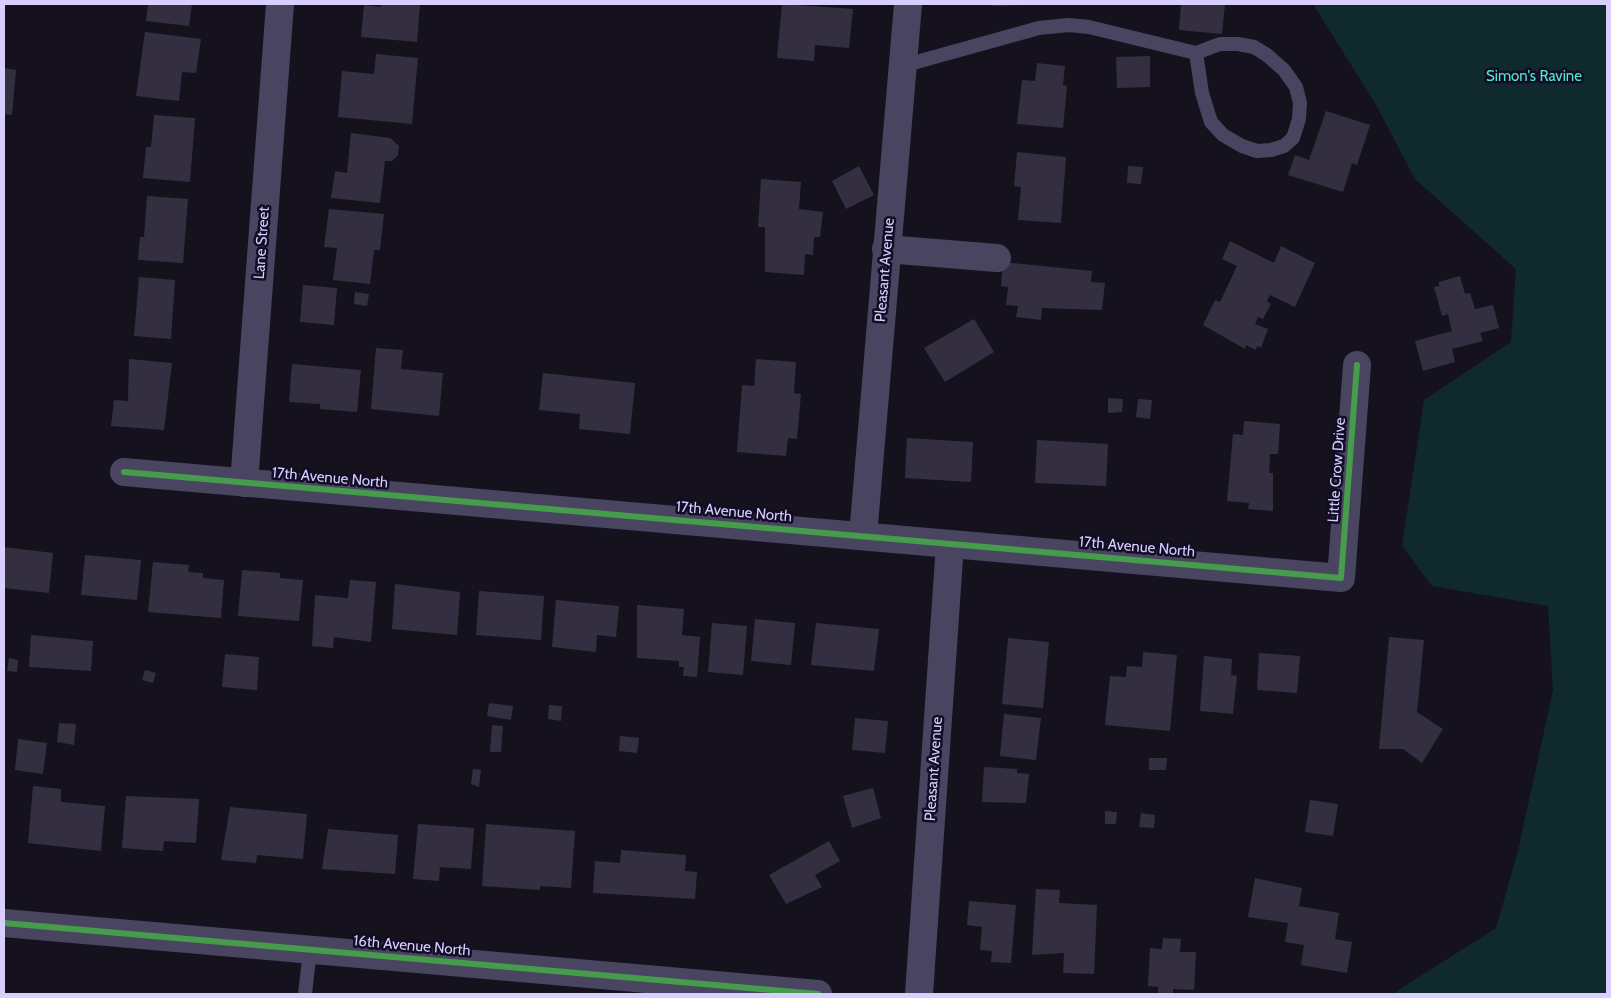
<!DOCTYPE html>
<html>
<head>
<meta charset="utf-8">
<style>
  body { margin:0 }
  #map { position:relative; width:1611px; height:998px; overflow:hidden; background:#15121e; font-family:Cabin,sans-serif }
  canvas { display:block }
  .frame { position:absolute; inset:0; border:5px solid #d8cfff; pointer-events:none }
</style>
</head>
<body>
<div id="map">
<canvas width="1611" height="998"></canvas>
<div class="frame"></div>
</div>
<script>
const ctx = document.querySelector('canvas').getContext('2d');
ctx.lineJoin = 'round';
function fillPath(path, color) { ctx.fillStyle = color; ctx.fill(path, 'evenodd'); }
const toPath = rows => new Path2D(rows.map(r => 'M' + r).join(''));
function trace(path, color, width, dash) { ctx.strokeStyle = color; ctx.lineWidth = width; ctx.lineCap = dash ? 'butt' : 'round'; ctx.setLineDash(dash || []); ctx.stroke(path); }
function write(font, color, halo, rows, align = 'center') {
  ctx.font = font + ' Cabin,sans-serif'; ctx.lineWidth = 5; ctx.setLineDash([]); ctx.textBaseline = 'middle'; ctx.strokeStyle = halo; ctx.fillStyle = color; for (const [text, x, y, turn = 0] of rows) {
    ctx.save(); ctx.translate(x, y); ctx.rotate((+turn || 0) * Math.PI / 180); ctx.textAlign = isNaN(turn) ? turn : align; if (halo) ctx.strokeText(text, 0, 0); ctx.fillText(text, 0, 0); ctx.restore();
  }
}
fillPath(toPath([
  [1313,4,1607,4,1607,994,1395,994,1397,991,1496,928,1518,851,1553,690,1548,606,1432,586,1402,546,1424,400,1511,342,1516,269,1415,179,1375,103]
]), '#10292c');
fillPath(toPath([
  [148,4,192,4,189,26,146,21],
  [381,4,420,4,417,42,361,37,364,5,381,7],
  [782,4,853,9,849,48,815,45,814,61,777,58],
  [992,4,1023,4,1023,5,992,6],
  [1181,4,1225,4,1222,34,1179,30],
  [145,32,201,39,196,73,182,72,179,101,136,96],
  [376,54,418,58,412,124,338,117,342,71,374,74],
  [1150,56,1150,87,1117,88,1116,57],
  [1037,63,1065,66,1063,85,1067,86,1063,128,1017,124,1022,80,1035,81],
  [4,68,16,70,12,115,4,114],
  [1326,111,1370,125,1357,165,1352,163,1343,192,1288,175,1295,155,1309,160],
  [154,115,195,118,190,182,143,178,146,147,151,147],
  [351,133,390,138,399,146,398,155,392,161,385,161,380,203,331,198,335,171,347,173],
  [1017,152,1066,157,1061,223,1018,220,1021,187,1014,186],
  [859,166,874,195,846,209,832,181],
  [1128,166,1143,167,1141,184,1127,183],
  [761,179,801,182,799,209,823,212,820,237,814,237,813,255,805,254,804,275,765,272,765,227,758,227],
  [147,196,188,199,183,263,138,260,140,237,144,237],
  [329,209,384,214,380,250,374,250,370,284,333,280,337,248,324,247],
  [1230,241,1274,263,1281,246,1315,263,1295,307,1270,295,1267,301,1271,304,1263,319,1258,317,1255,324,1268,329,1261,348,1258,346,1255,350,1246,345,1245,349,1203,325,1215,300,1220,302,1237,266,1222,259],
  [1003,262,1092,271,1091,282,1105,283,1102,310,1042,308,1041,320,1016,317,1018,306,1006,305,1008,287,1001,286],
  [1460,276,1465,294,1470,293,1475,309,1493,305,1499,328,1480,333,1483,341,1452,349,1455,362,1423,371,1415,341,1452,331,1448,314,1442,316,1434,287,1439,286,1439,282],
  [139,277,175,280,171,339,134,336],
  [303,285,337,288,334,325,300,322],
  [355,292,369,294,367,306,354,304],
  [974,319,994,352,945,382,924,348],
  [376,348,403,350,401,369,443,373,439,416,371,409],
  [129,359,172,363,164,430,111,426,114,400,128,401],
  [756,359,796,362,794,393,801,394,797,439,788,438,786,456,737,452,742,385,754,386],
  [292,364,361,370,357,412,320,409,320,404,289,402],
  [543,373,635,383,630,434,579,429,580,414,539,410],
  [1108,398,1123,399,1122,412,1108,413],
  [1138,399,1152,400,1150,419,1136,417],
  [1244,421,1280,424,1278,454,1270,454,1269,473,1273,473,1273,511,1248,509,1249,503,1227,501,1233,434,1243,435],
  [907,438,973,442,971,482,905,478],
  [1037,440,1108,444,1106,486,1035,483],
  [4,547,53,553,49,593,4,588],
  [85,555,141,560,137,600,81,595],
  [153,562,189,565,188,572,203,573,203,578,224,580,221,618,148,612],
  [242,570,280,573,280,578,303,580,299,621,238,616],
  [350,580,376,582,371,642,334,637,333,648,312,646,315,595,348,598],
  [395,584,460,592,457,635,392,629],
  [479,591,544,596,541,640,476,635],
  [556,600,619,606,616,637,597,635,596,652,552,647],
  [637,605,684,609,682,635,700,637,697,677,683,676,684,667,679,667,679,661,637,658],
  [755,619,795,623,791,665,751,661],
  [712,623,747,626,743,675,708,672],
  [816,623,879,629,874,671,811,665],
  [31,635,93,641,91,671,29,667],
  [1389,637,1424,640,1417,712,1443,729,1422,763,1403,749,1379,749],
  [1008,638,1049,642,1043,708,1002,704],
  [1143,652,1177,655,1170,731,1105,725,1110,676,1126,677,1127,666,1142,667],
  [1259,653,1300,656,1297,693,1257,690],
  [225,654,259,657,257,690,222,687],
  [1204,656,1232,659,1231,675,1237,676,1233,714,1200,711],
  [9,658,18,660,17,672,7,671],
  [145,670,156,673,153,683,142,680],
  [489,703,513,706,511,720,487,716],
  [549,705,562,706,561,721,548,719],
  [1004,714,1041,718,1036,760,1000,756],
  [855,718,888,721,885,753,852,750],
  [59,723,76,724,74,745,57,742],
  [492,725,503,726,501,752,490,752],
  [620,736,639,738,637,753,619,751],
  [18,739,47,743,43,774,15,770],
  [1149,758,1167,758,1166,770,1149,770],
  [984,767,1017,769,1017,773,1029,774,1026,803,982,802],
  [473,769,481,770,479,787,471,784],
  [33,786,61,789,61,802,105,806,101,851,28,843],
  [873,788,881,818,852,828,843,796],
  [126,796,199,799,196,843,164,841,163,851,122,848],
  [1310,800,1338,804,1333,836,1305,832],
  [230,807,307,814,303,859,257,855,256,863,221,860],
  [1105,811,1117,812,1116,824,1105,824],
  [1141,813,1155,815,1154,828,1139,827],
  [418,824,474,828,471,869,440,867,439,881,413,879],
  [486,824,575,831,571,888,540,886,540,890,482,886],
  [328,829,398,835,395,874,322,869],
  [829,841,840,861,815,875,822,887,786,904,769,875],
  [621,850,686,855,685,871,697,872,695,899,593,893,595,861,620,863],
  [1255,878,1302,888,1299,906,1339,913,1335,939,1352,942,1347,973,1301,965,1304,945,1285,942,1288,923,1248,917],
  [1036,889,1060,890,1059,903,1097,905,1094,974,1063,973,1064,953,1032,955],
  [969,901,1016,905,1011,963,991,962,992,951,980,950,982,927,967,925],
  [1163,938,1181,939,1180,952,1196,952,1194,990,1173,989,1173,993,1158,993,1158,987,1148,986,1150,948,1162,949]
]), '#332f41');
trace(toPath([
  [902,66,1039,28,1069,25,1089,27,1196,53,1202,93,1211,122,1223,135,1242,146,1257,151,1271,150,1284,146,1293,138,1299,119,1300,103,1296,87,1284,70,1267,55,1254,47,1238,44,1220,44,1196,53],
  [305,994,310,950]
]), '#494560', 14);
trace(toPath([
  [886,249,997,258],
  [124,472,1341,578,1357,365],
  [244,483,280,4],
  [863,536,908,4],
  [4,923,818,994],
  [919,994,950,544]
]), '#494560', 28);
trace(toPath([
  [124,472,1341,578,1357,365],
  [4,923,818,994]
]), '#469c4c', 6);
write('15px', '#51e9cf', '#120c24', [
  ["Simon's Ravine",1534,77]
]);
write('15px', '#d8cfff', '#120c24', [
  ["Lane Street",262,243,-86],
  ["Pleasant Avenue",885,270,-85],
  ["Little Crow Drive",1337,470,-86],
  ["17th Avenue North",330,478,5],
  ["17th Avenue North",734,512,5],
  ["17th Avenue North",1137,547,5],
  ["Pleasant Avenue",934,769,-86],
  ["16th Avenue North",412,946,5]
]);
</script>
</body>
</html>
